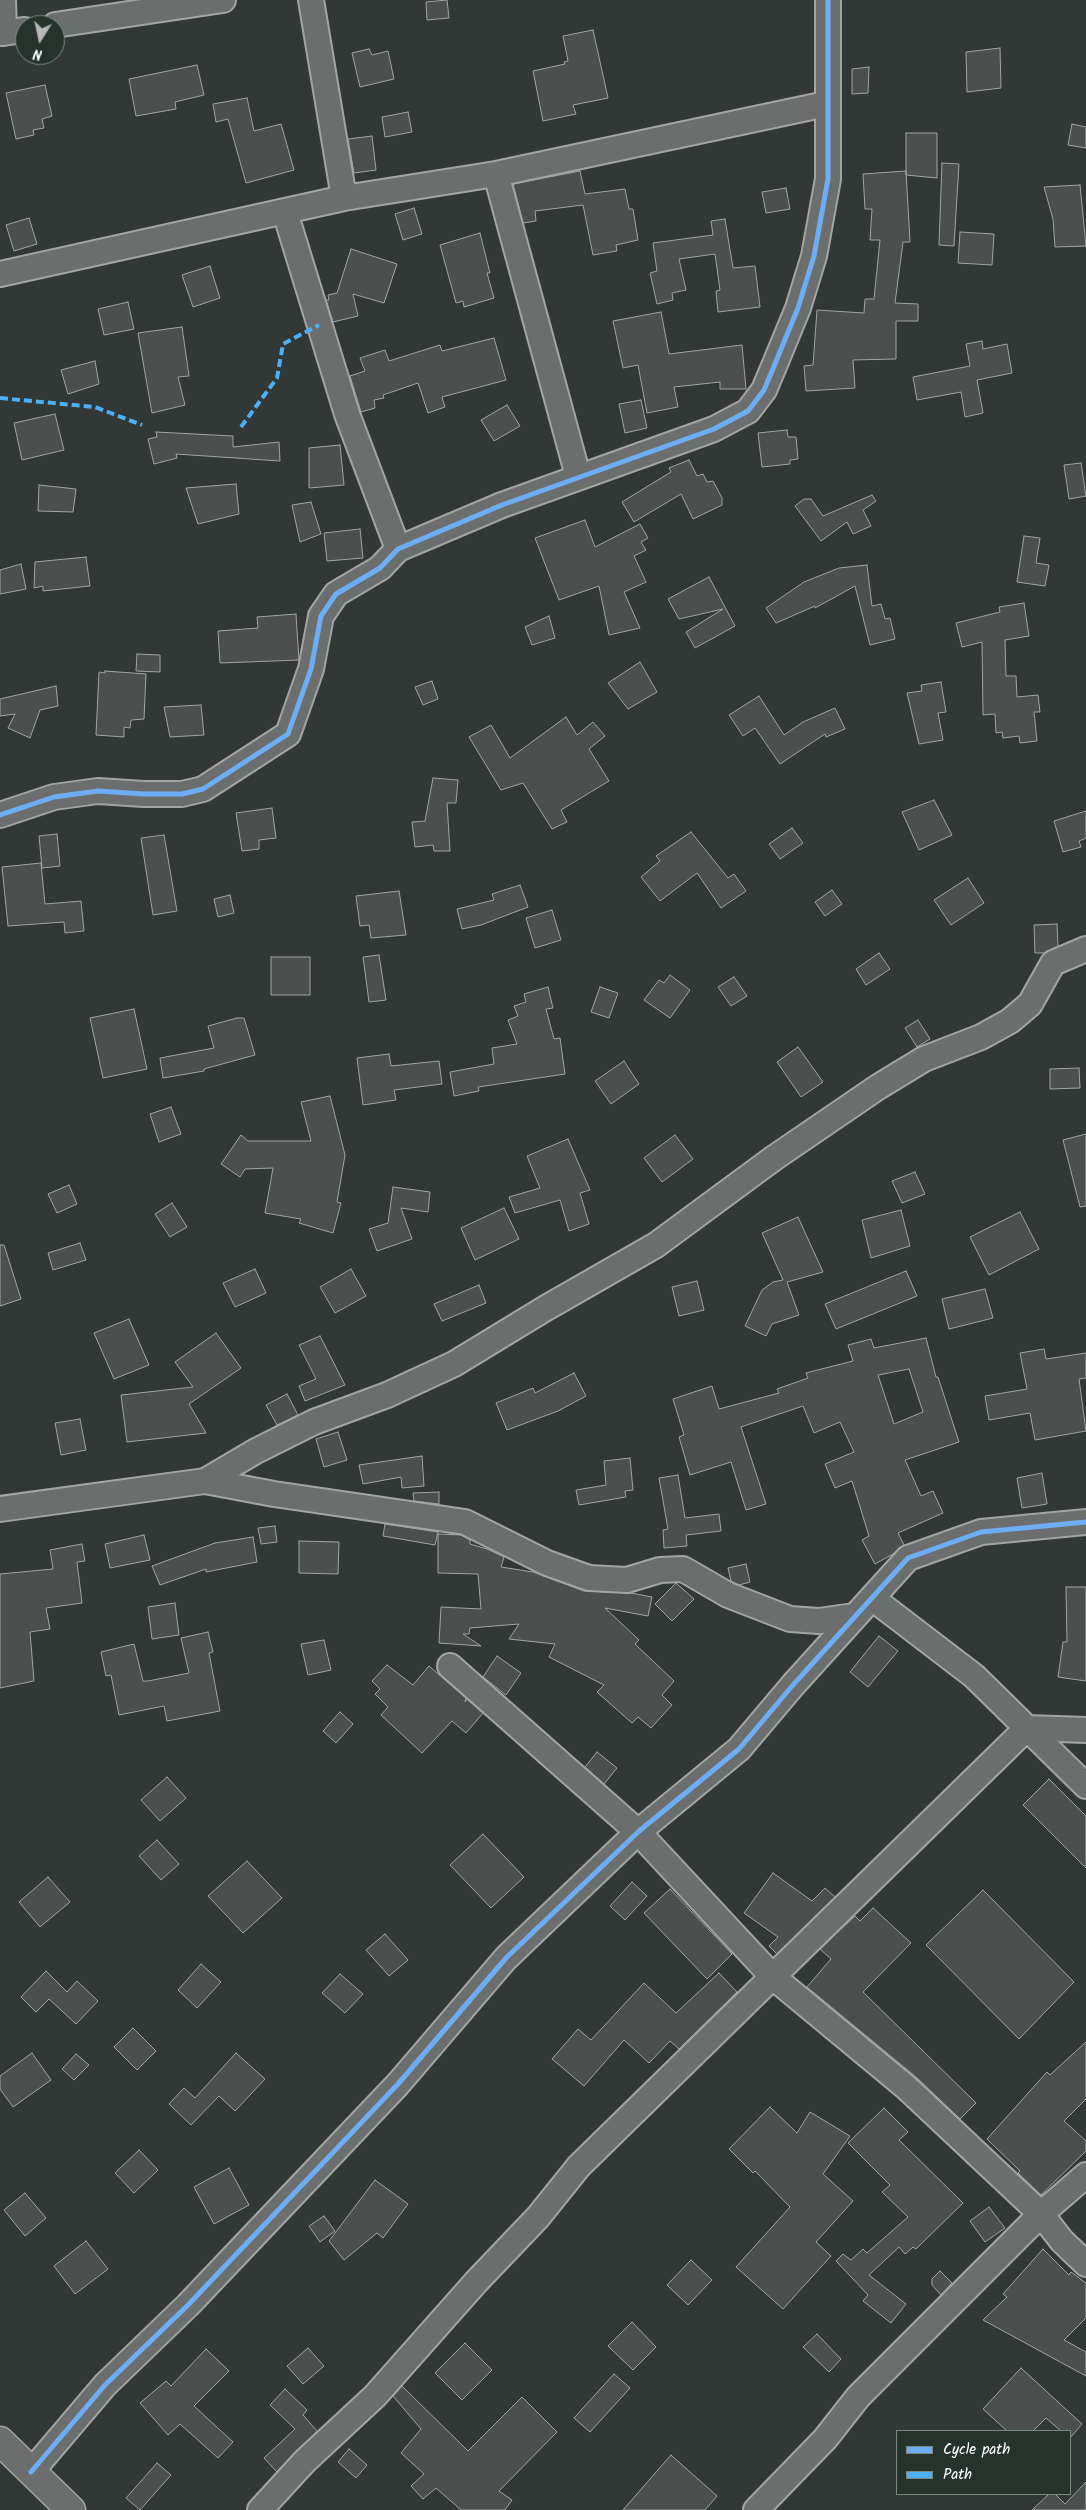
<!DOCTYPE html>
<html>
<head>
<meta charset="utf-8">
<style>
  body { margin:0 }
  #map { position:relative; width:1086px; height:2510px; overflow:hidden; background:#323835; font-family:Kalam,sans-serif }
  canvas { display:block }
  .legend { position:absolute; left:896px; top:2430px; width:175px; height:65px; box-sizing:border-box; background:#26332d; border:1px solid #7d8581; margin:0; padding:6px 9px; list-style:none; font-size:15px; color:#fff }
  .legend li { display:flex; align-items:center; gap:10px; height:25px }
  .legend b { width:25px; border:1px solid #7d8581 }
  .north { position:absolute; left:15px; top:15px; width:50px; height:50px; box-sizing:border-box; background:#26332d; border:1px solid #7d8581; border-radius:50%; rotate:190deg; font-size:14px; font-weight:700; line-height:20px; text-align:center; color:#fff }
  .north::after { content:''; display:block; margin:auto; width:18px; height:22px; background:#b7b9b8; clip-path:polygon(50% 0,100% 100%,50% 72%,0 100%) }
</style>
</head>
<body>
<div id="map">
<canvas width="1086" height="2510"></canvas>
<ul class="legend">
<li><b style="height:6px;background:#6dadf4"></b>Cycle path</li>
<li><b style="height:6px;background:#4cb0f7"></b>Path</li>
</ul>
<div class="north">N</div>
</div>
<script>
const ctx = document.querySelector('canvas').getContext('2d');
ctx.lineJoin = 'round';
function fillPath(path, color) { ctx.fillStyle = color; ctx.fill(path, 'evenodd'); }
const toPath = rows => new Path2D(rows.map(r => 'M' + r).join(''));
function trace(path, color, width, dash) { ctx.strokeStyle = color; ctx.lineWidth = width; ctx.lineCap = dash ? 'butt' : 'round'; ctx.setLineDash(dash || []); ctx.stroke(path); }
const building = toPath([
  [447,0,449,18,427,20,426,2,447,0],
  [593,30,608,98,573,105,576,114,543,121,533,71,565,64,564,62,568,61,563,36,593,30],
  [1000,48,1001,88,967,92,966,52,1000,48],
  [369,49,372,55,388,51,394,79,360,87,352,53,369,49],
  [197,65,204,95,175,102,176,109,136,116,129,79,197,65],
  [869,67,868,93,852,94,852,69,869,67],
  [45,85,52,116,42,119,44,128,33,130,34,135,16,139,6,93,45,85],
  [247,98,254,131,281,124,294,170,246,183,228,119,216,122,213,104,247,98],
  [408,112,412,132,385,137,382,117,408,112],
  [1072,124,1086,127,1086,148,1068,145,1072,124],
  [906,133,937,133,937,178,906,175,906,133],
  [372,136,376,170,354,173,348,139,372,136],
  [942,163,959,164,954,246,939,245,942,163],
  [580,171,585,194,625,189,629,209,633,209,638,240,616,245,617,251,593,255,583,205,535,211,536,221,523,223,513,184,580,171],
  [906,171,910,242,903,242,895,303,918,304,918,321,896,321,896,359,853,360,855,388,806,391,804,366,813,365,817,310,864,313,865,299,874,299,880,240,870,240,872,209,865,209,863,174,906,171],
  [1080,185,1086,246,1055,247,1053,219,1044,187,1080,185],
  [786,188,790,209,766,213,762,192,786,188],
  [414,208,422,234,403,240,395,214,414,208],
  [29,218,37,244,14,251,6,225,29,218],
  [725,219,733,268,755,266,760,307,718,312,716,291,720,290,715,254,679,259,686,290,672,293,673,300,657,304,650,273,657,271,653,243,713,235,711,221,725,219],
  [960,232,994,234,992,265,958,263,960,232],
  [480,233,490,273,487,273,494,298,464,307,463,301,456,303,440,245,480,233],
  [351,249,397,264,384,303,353,294,358,316,333,322,326,300,329,300,328,295,337,293,351,249],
  [210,266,220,298,193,307,182,275,210,266],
  [128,302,134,329,104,335,98,309,128,302],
  [661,312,669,354,742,345,746,389,720,389,720,382,674,387,678,407,647,413,638,365,623,368,613,321,661,312],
  [182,327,189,376,178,377,185,405,152,413,138,333,182,327],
  [494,338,506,380,442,397,445,407,428,413,418,383,383,395,384,398,374,400,375,408,361,412,350,376,365,371,360,358,385,350,389,361,440,345,442,351,494,338],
  [982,341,983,349,1007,344,1012,373,977,380,983,413,965,417,961,392,917,400,913,377,970,366,966,344,982,341],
  [95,361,99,384,68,394,61,370,95,361],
  [641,400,647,428,625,433,619,404,641,400],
  [507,405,520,426,494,441,481,420,507,405],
  [55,414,64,450,22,460,14,423,55,414],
  [787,430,788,437,796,437,798,459,790,460,790,464,762,467,758,433,787,430],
  [156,432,233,436,233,447,279,442,280,461,176,454,177,458,154,464,148,439,157,437,156,432],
  [340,445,344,485,309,488,309,448,340,445],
  [689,460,697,476,703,474,707,482,713,481,722,498,722,505,693,519,681,494,634,522,622,502,671,472,669,468,689,460],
  [1081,463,1086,496,1069,499,1064,465,1081,463],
  [236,484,239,514,198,524,186,488,236,484],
  [39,485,76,489,73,512,38,511,39,485],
  [872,495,876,501,863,510,871,526,853,534,847,522,821,541,795,506,804,499,811,499,823,516,872,495],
  [311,502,321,534,300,542,292,505,311,502],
  [585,520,595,547,640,524,648,538,641,542,646,550,634,556,646,582,624,592,640,628,609,635,599,586,559,600,535,538,585,520],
  [360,529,363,558,327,561,324,533,360,529],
  [1024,536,1040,538,1036,563,1049,565,1045,586,1017,582,1024,536],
  [86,557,90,586,43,591,43,586,34,588,35,562,86,557],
  [21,564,26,589,0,594,0,570,21,564],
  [867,565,872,606,881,604,885,619,890,618,895,639,870,645,855,586,815,608,815,606,776,623,766,608,804,582,839,568,867,565],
  [709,577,735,626,695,648,686,632,723,609,679,619,668,599,709,577],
  [1024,603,1029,636,1005,640,1006,676,1016,676,1017,697,1038,695,1040,712,1034,712,1037,741,1020,743,1019,736,1003,738,1002,732,996,733,995,714,983,715,982,642,962,647,956,623,1000,612,999,607,1024,603],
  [296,614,299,660,220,663,218,631,258,628,257,617,296,614],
  [549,616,555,638,532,645,525,627,549,616],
  [137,654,160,655,160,672,136,671,137,654],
  [640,662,657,692,628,709,608,683,640,662],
  [105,671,146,674,144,719,131,720,130,728,124,727,124,737,96,735,99,672,105,673,105,671],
  [432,681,438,699,423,705,415,687,432,681],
  [941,682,946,712,938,713,943,740,919,744,907,693,922,691,921,685,941,682],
  [56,686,58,706,40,710,30,738,8,728,15,714,0,716,0,699,56,686],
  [759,696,784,735,803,722,835,708,845,729,826,737,825,734,780,764,755,728,743,736,729,715,759,696],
  [201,705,204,735,170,737,164,707,201,705],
  [566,717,577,735,593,722,605,736,589,749,609,781,561,810,567,822,552,829,523,783,501,790,469,737,491,725,510,758,566,717],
  [433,778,458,780,456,803,447,803,450,851,434,851,433,845,415,847,412,822,425,821,433,778],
  [934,800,952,835,919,850,902,812,934,800],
  [272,808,276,838,259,840,259,849,242,851,236,813,272,808],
  [1086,811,1086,838,1079,841,1081,847,1063,852,1054,821,1086,811],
  [792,828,803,843,780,859,769,844,792,828],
  [691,832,728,878,734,874,746,891,721,908,697,873,660,901,641,877,660,861,656,856,691,832],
  [57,834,60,866,42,868,39,836,57,834],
  [164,835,177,911,153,915,141,838,164,835],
  [41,863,45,904,81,901,84,931,65,933,64,922,8,926,2,867,41,863],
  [968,878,984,903,951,925,934,900,968,878],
  [520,885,528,907,481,925,462,929,457,909,494,900,492,894,520,885],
  [832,890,842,904,825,916,815,902,832,890],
  [399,891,406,935,371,938,369,925,360,926,356,896,399,891],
  [230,895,234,913,218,917,214,899,230,895],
  [552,910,561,940,535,948,526,918,552,910],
  [1057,924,1058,946,1045,953,1035,953,1034,925,1057,924],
  [879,953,890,969,866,985,856,969,879,953],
  [379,955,386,1000,369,1002,363,957,379,955],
  [271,957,310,957,310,995,271,995,271,957],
  [670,975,690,990,670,1018,644,1000,659,980,664,983,670,975],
  [734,977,747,996,731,1006,718,987,734,977],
  [548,987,553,1008,546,1009,554,1039,560,1038,565,1074,478,1087,479,1091,454,1096,450,1072,494,1064,492,1048,517,1044,508,1020,518,1016,514,1006,526,1002,524,994,548,987],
  [600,987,618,993,609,1018,591,1012,600,987],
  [134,1009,147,1069,103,1078,90,1018,134,1009],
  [237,1018,244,1018,255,1055,204,1069,204,1071,163,1078,160,1058,214,1048,208,1026,237,1018],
  [918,1020,930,1039,917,1047,905,1028,918,1020],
  [798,1047,823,1082,801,1097,777,1062,798,1047],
  [389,1054,391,1066,439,1061,442,1084,394,1090,396,1100,363,1105,357,1058,389,1054],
  [624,1061,639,1084,611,1104,595,1081,624,1061],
  [1079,1068,1080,1088,1050,1089,1050,1069,1079,1068],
  [330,1096,345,1155,337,1202,341,1203,333,1233,299,1223,301,1219,265,1213,273,1168,245,1169,240,1177,221,1164,241,1135,248,1141,311,1141,301,1102,330,1096],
  [171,1107,181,1134,159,1142,150,1114,171,1107],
  [1086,1134,1086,1206,1080,1207,1063,1140,1086,1134],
  [675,1135,693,1159,662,1182,644,1158,675,1135],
  [568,1139,590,1190,580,1193,589,1224,569,1231,560,1200,515,1213,509,1197,540,1188,527,1156,568,1139],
  [915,1172,925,1194,902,1203,892,1181,915,1172],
  [69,1185,77,1204,57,1213,48,1194,69,1185],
  [393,1187,430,1192,428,1212,401,1208,412,1239,377,1251,369,1229,388,1223,393,1187],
  [172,1203,187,1227,170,1237,155,1214,172,1203],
  [504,1208,519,1239,475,1260,461,1228,504,1208],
  [901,1210,910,1246,871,1258,862,1220,901,1210],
  [1020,1212,1039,1249,989,1275,970,1237,1020,1212],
  [798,1217,823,1272,787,1282,799,1315,772,1324,766,1336,745,1326,762,1290,773,1282,783,1280,762,1233,798,1217],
  [80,1243,86,1260,53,1270,48,1253,80,1243],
  [0,1245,4,1245,21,1299,0,1306,0,1245],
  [255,1269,266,1293,235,1307,223,1283,255,1269],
  [351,1269,366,1296,335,1313,320,1287,351,1269],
  [906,1271,917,1296,836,1329,825,1304,906,1271],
  [697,1281,704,1310,679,1316,672,1287,697,1281],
  [479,1285,486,1303,442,1321,434,1304,479,1285],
  [985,1289,993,1318,949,1329,942,1299,985,1289],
  [129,1319,149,1365,114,1379,94,1333,129,1319],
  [216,1333,241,1368,189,1404,206,1433,127,1442,121,1395,193,1387,175,1362,216,1333],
  [320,1336,345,1385,305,1401,299,1386,316,1379,299,1345,320,1336],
  [926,1338,936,1377,938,1377,959,1442,905,1460,921,1496,933,1491,943,1513,898,1533,904,1545,893,1554,875,1564,862,1540,869,1536,852,1481,835,1488,825,1464,854,1452,840,1422,814,1433,803,1406,741,1427,766,1504,746,1510,731,1462,690,1475,679,1437,684,1435,673,1399,712,1386,719,1409,779,1393,777,1389,808,1378,806,1373,853,1361,848,1345,871,1339,874,1348,926,1338],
  [909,1369,923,1412,894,1424,878,1375,909,1369],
  [1044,1349,1046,1359,1086,1353,1086,1378,1079,1379,1086,1431,1035,1440,1030,1413,989,1420,985,1396,1027,1389,1020,1353,1044,1349],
  [574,1373,586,1396,558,1411,507,1430,496,1403,533,1388,535,1393,574,1373],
  [287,1394,298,1415,277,1425,266,1405,287,1394],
  [80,1419,86,1450,61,1455,55,1423,80,1419],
  [338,1432,347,1460,324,1467,316,1439,338,1432],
  [422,1456,424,1486,402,1488,401,1477,363,1484,359,1465,422,1456],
  [630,1458,633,1490,625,1491,626,1497,579,1505,576,1490,606,1485,604,1461,630,1458],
  [1042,1473,1047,1504,1022,1508,1017,1478,1042,1473],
  [678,1475,685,1518,719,1514,721,1531,686,1535,687,1546,664,1548,663,1530,668,1529,659,1478,678,1475],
  [439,1492,439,1504,414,1501,413,1493,439,1492],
  [385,1524,438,1532,435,1545,383,1536,385,1524],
  [275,1526,277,1542,261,1544,258,1528,275,1526],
  [438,1534,461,1535,470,1540,470,1544,487,1549,504,1557,501,1567,533,1572,584,1591,631,1593,652,1597,648,1616,605,1608,639,1640,635,1644,674,1681,662,1695,672,1705,651,1728,638,1717,632,1723,597,1692,604,1685,549,1657,555,1644,509,1639,519,1624,470,1628,469,1634,463,1634,481,1646,439,1643,441,1607,481,1609,478,1574,438,1573,438,1534],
  [144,1535,150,1560,110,1568,105,1544,144,1535],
  [253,1537,257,1562,206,1572,206,1569,160,1585,152,1566,215,1543,253,1537],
  [299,1541,339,1542,338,1574,299,1573,299,1541],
  [82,1544,85,1561,77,1562,82,1603,46,1608,50,1629,30,1632,34,1681,0,1688,0,1574,53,1569,50,1550,82,1544],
  [746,1564,750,1582,739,1585,731,1581,728,1568,746,1564],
  [676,1583,694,1599,672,1621,655,1604,676,1583],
  [1066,1587,1086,1587,1086,1681,1058,1677,1063,1642,1067,1642,1066,1587],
  [175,1603,179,1635,152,1639,148,1607,175,1603],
  [208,1632,213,1652,209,1653,220,1711,167,1721,164,1706,119,1715,111,1675,106,1676,101,1652,134,1644,143,1681,148,1681,189,1673,181,1638,208,1632],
  [879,1636,898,1651,868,1687,850,1672,879,1636],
  [324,1640,331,1670,308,1675,301,1644,324,1640],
  [497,1656,521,1673,506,1695,483,1677,497,1656],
  [387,1665,413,1685,429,1666,466,1698,465,1702,467,1699,483,1713,466,1733,452,1721,422,1753,381,1715,388,1707,375,1694,380,1689,372,1681,387,1665],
  [340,1712,353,1724,336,1743,323,1731,340,1712],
  [597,1752,617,1768,604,1784,585,1767,597,1752],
  [167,1777,186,1798,160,1821,141,1800,167,1777],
  [1049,1779,1086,1816,1086,1868,1023,1805,1049,1779],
  [483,1834,524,1877,491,1908,450,1865,483,1834],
  [157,1840,179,1864,161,1880,139,1856,157,1840],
  [247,1861,282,1898,243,1933,208,1896,247,1861],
  [773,1873,812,1901,825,1888,835,1897,777,1954,769,1946,778,1937,744,1913,773,1873],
  [48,1877,70,1902,40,1927,19,1902,48,1877],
  [632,1882,647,1896,625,1920,610,1906,632,1882],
  [670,1889,732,1954,707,1979,644,1913,670,1889],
  [983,1890,1074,1982,1019,2039,926,1945,983,1890],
  [873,1908,911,1943,863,1992,976,2103,960,2119,916,2077,807,1987,831,1959,820,1949,855,1916,860,1921,873,1908],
  [385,1934,408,1960,389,1976,366,1950,385,1934],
  [201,1964,221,1982,197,2008,178,1990,201,1964],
  [46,1971,67,1992,77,1981,98,2001,76,2024,49,1999,36,2012,21,1997,46,1971],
  [719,1973,737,1992,679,2049,670,2041,649,2063,624,2040,584,2086,552,2059,578,2029,591,2040,644,1983,676,2013,719,1973],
  [340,1974,363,1994,345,2013,322,1993,340,1974],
  [133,2028,156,2051,137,2070,114,2047,133,2028],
  [1086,2042,1086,2099,1064,2121,1086,2141,1086,2151,1041,2195,1018,2173,1020,2171,987,2139,1047,2072,1050,2075,1086,2042],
  [32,2053,51,2080,13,2107,0,2089,0,2076,32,2053],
  [236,2053,265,2079,235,2111,219,2096,191,2125,169,2104,184,2088,195,2098,236,2053],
  [76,2054,89,2065,74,2080,62,2069,76,2054],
  [770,2107,797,2133,810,2112,850,2136,823,2174,853,2201,816,2242,831,2256,783,2309,736,2267,790,2207,755,2171,753,2173,729,2149,770,2107],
  [884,2108,908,2132,899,2140,963,2203,916,2249,913,2247,905,2254,899,2247,869,2275,906,2304,891,2323,863,2301,868,2295,836,2261,843,2254,851,2260,863,2249,867,2253,908,2217,882,2192,890,2185,848,2143,884,2108],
  [139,2150,158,2170,134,2193,115,2173,139,2150],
  [229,2168,249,2205,214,2224,194,2187,229,2168],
  [375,2180,408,2204,383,2238,377,2233,344,2260,329,2241,375,2180],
  [25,2193,46,2218,25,2236,4,2210,25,2193],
  [989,2207,1005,2228,985,2242,970,2221,989,2207],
  [324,2216,335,2231,320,2242,309,2226,324,2216],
  [86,2241,108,2269,75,2294,54,2266,86,2241],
  [1043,2249,1069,2275,1071,2272,1086,2283,1086,2318,1064,2340,1086,2352,1086,2376,983,2320,1007,2297,1003,2294,1043,2249],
  [691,2260,712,2280,688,2305,667,2285,691,2260],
  [940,2271,952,2283,941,2295,932,2285,932,2279,940,2271],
  [632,2322,656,2347,633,2370,608,2346,632,2322],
  [817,2334,841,2359,829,2372,803,2347,817,2334],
  [465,2343,492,2370,462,2400,435,2373,465,2343],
  [308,2348,324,2366,303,2384,287,2366,308,2348],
  [206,2349,229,2371,194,2406,233,2442,218,2458,180,2424,168,2435,140,2403,166,2381,171,2386,206,2349],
  [1021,2368,1082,2424,1070,2438,1070,2431,1061,2431,1046,2418,1033,2431,1007,2431,983,2409,1021,2368],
  [614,2374,630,2388,590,2432,574,2418,614,2374],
  [402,2386,468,2451,522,2397,557,2432,499,2491,512,2500,505,2510,461,2510,436,2488,423,2499,411,2486,424,2474,401,2453,421,2429,393,2396,402,2386],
  [285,2389,307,2410,303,2415,317,2431,277,2472,264,2458,295,2429,270,2405,285,2389],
  [349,2449,367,2465,356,2478,338,2462,349,2449],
  [671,2455,717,2496,705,2510,623,2510,671,2455],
  [157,2463,171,2475,140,2510,126,2498,157,2463],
  [1086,2482,1086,2510,1032,2510,1049,2494,1055,2494,1065,2504,1086,2482]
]);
fillPath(building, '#4b4f4d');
trace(building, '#a3a5a4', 1);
const street = toPath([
  [3,0,4,33],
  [311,0,344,198],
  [55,25,223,0],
  [0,33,25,30],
  [496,174,578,476],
  [285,212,347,414,398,549],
  [0,274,344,198,496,174,826,104],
  [0,815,54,797,98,791,144,794,182,794,203,789,288,734,311,669,321,616,336,594,380,568,398,549,502,505,714,429,748,411,764,390,777,359,798,308,814,256,828,179,828,0],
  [205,1481,256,1451,314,1422,387,1395,454,1364,546,1308,656,1245,774,1158,878,1087,924,1059,981,1037,1010,1021,1030,1004,1053,963,1086,949],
  [0,1509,205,1481,274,1494,465,1522,547,1563,589,1578,627,1580,660,1570,683,1569,728,1595,790,1619,819,1621,854,1616],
  [872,1598,974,1676,1086,1786],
  [450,1666,638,1832,773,1977,907,2088,1041,2214,858,2397,825,2439,756,2510],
  [1086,2175,1041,2214,1062,2241,1086,2264],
  [31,2472,105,2385,188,2305,398,2084,506,1958,638,1832,739,1749,793,1685,908,1558,981,1532,1086,1522],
  [260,2510,305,2461,375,2396,476,2282,538,2217,579,2166,1027,1728,1086,1730]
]);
const primary = toPath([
  [0,2441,71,2510]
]);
trace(street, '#a3a5a4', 28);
trace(primary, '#a3a5a4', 31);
trace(street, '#6b6e6d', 24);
trace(primary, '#6b6e6d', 28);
trace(toPath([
  [0,398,95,407,142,425],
  [241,427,277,378,283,344,319,325]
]), '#4cb0f7', 4, [8, 4]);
trace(toPath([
  [0,815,54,797,98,791,144,794,182,794,203,789,288,734,311,669,321,616,336,594,380,568,398,549,502,505,714,429,748,411,764,390,777,359,798,308,814,256,828,179,828,0],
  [31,2472,105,2385,188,2305,398,2084,506,1958,638,1832,739,1749,793,1685,908,1558,981,1532,1086,1522]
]), '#6dadf4', 5);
</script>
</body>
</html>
